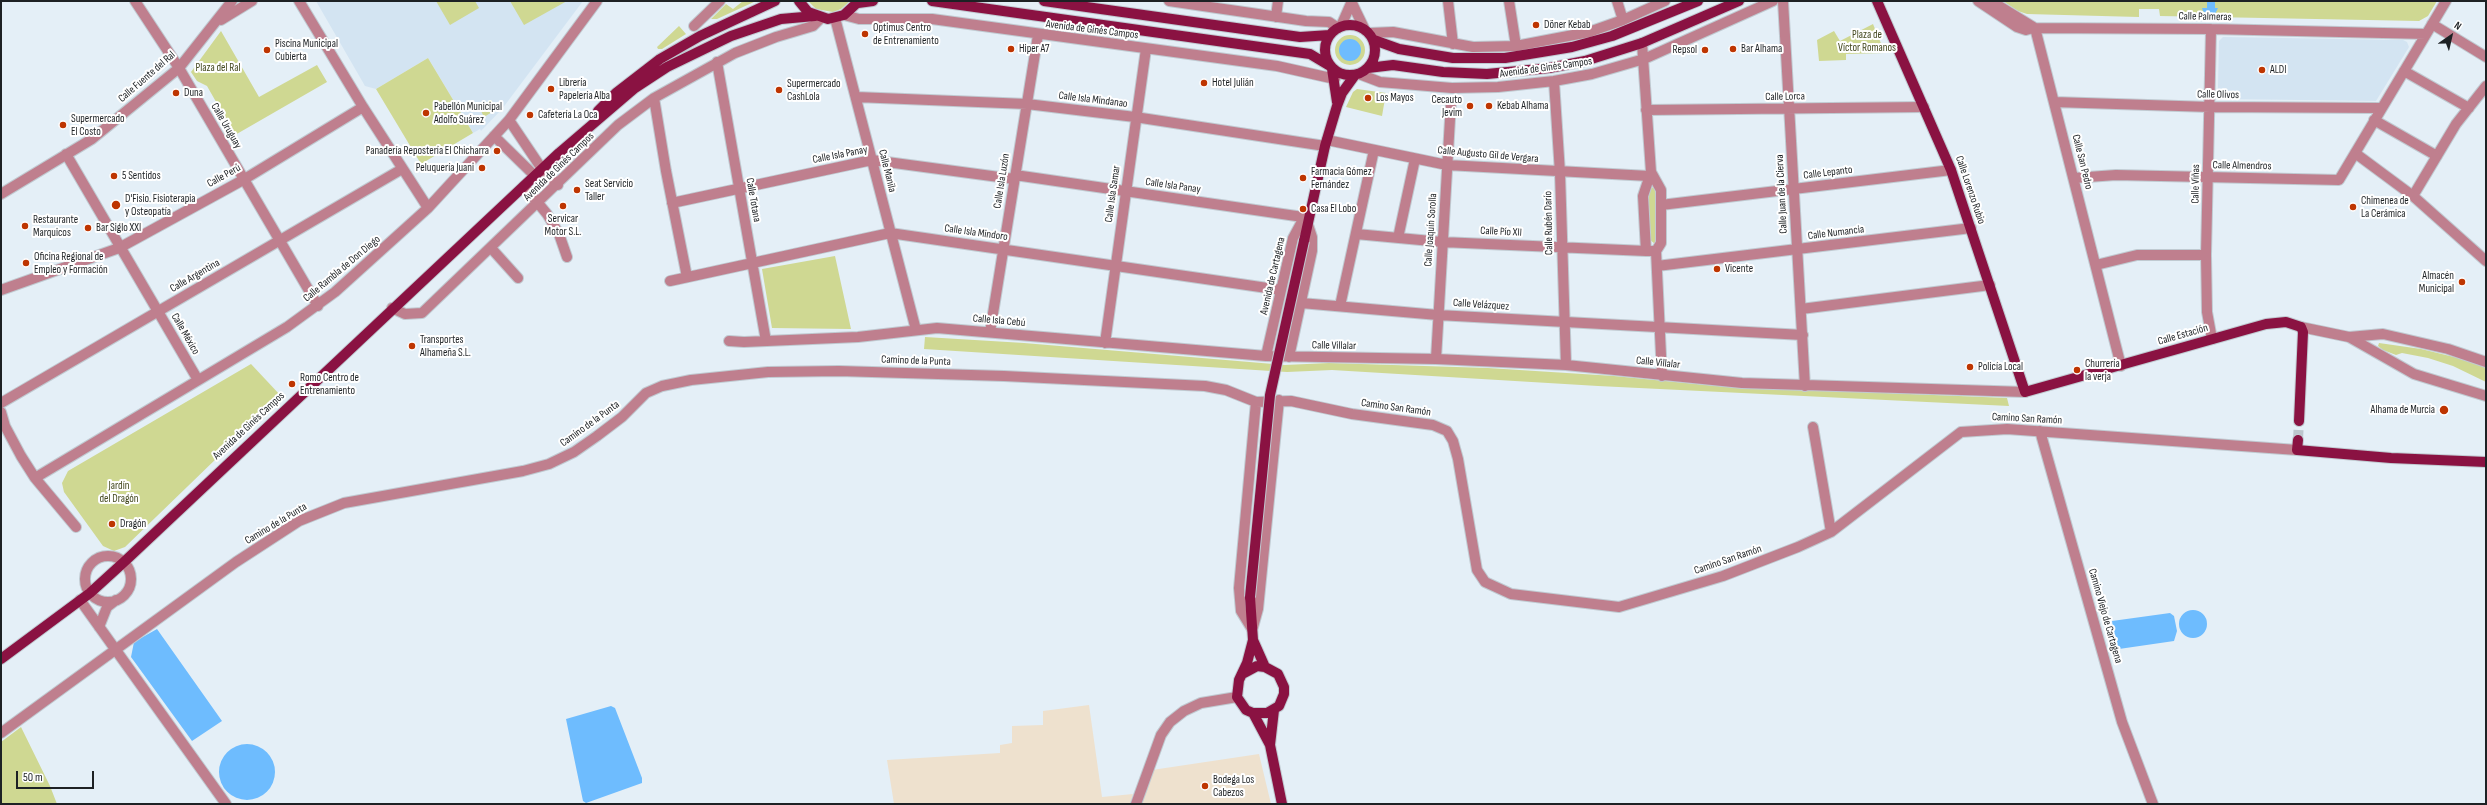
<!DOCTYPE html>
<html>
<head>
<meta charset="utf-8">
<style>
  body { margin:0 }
  #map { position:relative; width:2487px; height:805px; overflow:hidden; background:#e4eff7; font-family:"Sofia Sans Condensed",sans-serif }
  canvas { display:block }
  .frame { position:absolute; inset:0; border:2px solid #1d2124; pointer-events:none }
  .north { position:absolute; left:2431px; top:16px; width:40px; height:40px; -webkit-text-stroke:3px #fff; paint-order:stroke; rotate:34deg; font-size:11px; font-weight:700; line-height:16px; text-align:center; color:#1d2124 }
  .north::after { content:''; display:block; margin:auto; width:14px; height:18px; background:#1d2124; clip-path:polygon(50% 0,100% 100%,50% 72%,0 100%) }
  .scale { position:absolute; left:16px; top:771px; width:78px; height:18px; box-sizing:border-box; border:2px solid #1d2124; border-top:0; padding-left:5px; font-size:12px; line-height:14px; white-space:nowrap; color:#1d2124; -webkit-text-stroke:3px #fff; paint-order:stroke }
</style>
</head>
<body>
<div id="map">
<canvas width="2487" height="805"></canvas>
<div class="frame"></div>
<div class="north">N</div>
<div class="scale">50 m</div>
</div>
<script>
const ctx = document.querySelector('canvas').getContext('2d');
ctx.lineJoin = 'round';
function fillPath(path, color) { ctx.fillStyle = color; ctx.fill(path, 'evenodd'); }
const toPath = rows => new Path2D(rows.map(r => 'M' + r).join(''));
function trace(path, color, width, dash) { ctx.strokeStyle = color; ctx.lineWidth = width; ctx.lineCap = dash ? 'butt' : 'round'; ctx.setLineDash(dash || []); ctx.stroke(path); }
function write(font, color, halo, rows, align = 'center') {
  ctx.font = font + ' "Sofia Sans Condensed",sans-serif'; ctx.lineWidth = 4; ctx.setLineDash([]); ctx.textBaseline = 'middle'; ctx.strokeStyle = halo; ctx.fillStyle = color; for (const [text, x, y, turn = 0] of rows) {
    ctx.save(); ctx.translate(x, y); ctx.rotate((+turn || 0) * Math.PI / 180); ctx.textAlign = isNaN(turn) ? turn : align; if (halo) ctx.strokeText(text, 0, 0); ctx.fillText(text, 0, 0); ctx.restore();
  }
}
fillPath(toPath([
  [316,1,583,1,502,109,481,131,480,129,473,133,428,58,376,89,365,86],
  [2223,37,2403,40,2407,42,2409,47,2376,101,2222,99,2218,97,2218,86,2219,41]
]), '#d3e4f2');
fillPath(toPath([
  [1089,705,1102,797,1133,794,1130,804,894,804,887,760,1000,753,1000,745,1012,743,1012,726,1043,725,1043,711],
  [1259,754,1271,804,1141,804,1152,770]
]), '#eee1ce');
fillPath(toPath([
  [436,1,475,1,479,8,450,25],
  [510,1,567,1,524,25],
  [743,1,756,1,717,19,711,19,726,4,733,9],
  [808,1,850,1,841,9,833,12,816,9],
  [2003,1,2437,1,2428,16,2419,21,2160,16,2159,9,2139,9,2139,17,2027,14,2018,11],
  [1873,24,1885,53,1846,54,1846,60,1819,61,1817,40,1834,31,1840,41],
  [679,26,686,34,662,49,658,49,657,47],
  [221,31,259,97,317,65,327,82,235,135,207,86,197,81,191,72],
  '1335 50a15 15 0 1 1 30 0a15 15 0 1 1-30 0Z',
  [428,58,473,133,421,164,376,89],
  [1357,89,1386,93,1382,116,1346,107,1353,92],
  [491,100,497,109,484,117,479,107],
  [1650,187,1655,188,1658,239,1655,244,1649,239,1648,188],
  [835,256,851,329,772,328,762,269],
  [925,337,1024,343,1285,365,1329,363,1488,368,1614,376,1717,386,2007,398,2009,406,1598,386,1332,370,1287,372,924,349],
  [2379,343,2421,349,2483,364,2486,371,2486,382,2453,366,2428,358,2402,353,2396,355,2383,350,2378,346],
  [251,364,281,396,125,547,114,551,103,546,64,492,62,483,68,471],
  [21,727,50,786,57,804,1,804,1,742]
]), '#cfd892');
fillPath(toPath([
  [2207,1,2215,1,2215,8,2218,8,2215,14,2208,15,2203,11,2202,8,2207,8],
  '1339 50a11 11 0 1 1 22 0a11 11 0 1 1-22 0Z',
  [221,62,223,66,211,73,209,70],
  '2179 624a14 14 0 1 1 28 0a14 14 0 1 1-28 0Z',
  [2170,613,2174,616,2177,631,2174,641,2119,649,2116,646,2112,621],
  [157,629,222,721,192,741,131,657,134,642],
  [611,706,615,708,642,778,642,783,586,803,583,801,566,719],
  '219 772a28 28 0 1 1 56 0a28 28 0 1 1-56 0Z'
]), '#6ebcfe');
trace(toPath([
  [2298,440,2299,421]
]), '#bcc6cd', 10, [10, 5]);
const minor = toPath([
  [135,1,179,68,318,306],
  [299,1,363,107,428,208],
  [1169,1,1306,21,1329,22,1338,28],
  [1448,1,1453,44],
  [1509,1,1516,46],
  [1617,1,1623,20],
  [1783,1,1805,386],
  [1978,1,2017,27,2026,30,2033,28],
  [1991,1,2035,28,2211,29,2426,34],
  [1352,3,1365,30],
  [844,15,859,19,932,19,1277,66,1335,79],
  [1276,17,1278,1],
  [835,18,916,330],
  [221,20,252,1],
  [2432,24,2486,57],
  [694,26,720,1],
  [1341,26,1352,1],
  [2035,28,2121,366],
  [2211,29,2206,255,2207,312,2212,339],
  [1369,33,1393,32,1473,47,1516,46,1589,32,1623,20,1665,1],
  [1642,43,1651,172],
  [717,62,766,341],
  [2404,71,2469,108],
  [1359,74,1380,82,1452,88,1498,87,1554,81,1592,74,1644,59,1773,1],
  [1554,81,1560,173,1566,365],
  [856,97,1027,104,1135,117,1325,146],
  [654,98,666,171,687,277],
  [2054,102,2210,107,2381,108],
  [1646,110,1924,107],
  [509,120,542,169,558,185],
  [2374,120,2437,156],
  [494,136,535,176],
  [1327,140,1447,165,1649,176],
  [2355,153,2413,196,2486,261],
  [66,154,198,380],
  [1651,172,1661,190,1661,243,1656,251,1646,251,1643,196,1651,172],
  [1015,175,1303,217],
  [2074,178,2116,175,2339,180,2446,1],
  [524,186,547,214,559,234,567,257],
  [1,194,92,139,179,68,232,1],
  [2413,196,2456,124,2486,86],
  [672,203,872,160,1014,179],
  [1661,205,1951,170],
  [1356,234,1442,242,1646,251],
  [1398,238,1415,159],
  [491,248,518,278],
  [1656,251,1662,376],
  [2096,265,2137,255,2206,255],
  [1657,266,1971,228],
  [670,281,890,233,1281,290],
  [1,290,119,248,243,180,363,107],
  [1301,303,1438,315,1803,335],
  [1340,306,1374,150],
  [392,308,405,314,422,313,618,125,654,98,735,53,776,37,813,26,821,18],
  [1801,309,1990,285],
  [2301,327,2349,337,2414,374,2486,396],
  [990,332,1038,35],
  [2349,337,2383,334,2448,349,2486,362],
  [729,341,744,342,858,337,937,328,1266,356,1436,359,1566,365,1742,383,2025,392],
  [1105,343,1146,49],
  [1266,356,1293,238,1307,212],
  [1289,357,1312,251,1312,237,1308,225],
  [1436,359,1451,102],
  [1,403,402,169],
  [1,412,5,426,21,456,35,478,76,527],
  [1813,427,1831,532],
  [2040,431,2122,722,2153,804],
  [35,478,287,327,335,292,428,208,509,120,597,1],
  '85 579a23 23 0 1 1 46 0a23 23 0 1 1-46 0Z',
  [80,600,226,804],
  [99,627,107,607,116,600],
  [1253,627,1258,609,1279,400],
  [1252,629,1241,611,1239,588,1256,402],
  [1,733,236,562,299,521,344,503,523,471,549,464,574,452,597,436,622,417,646,393,662,386,691,380,768,372,839,371,1004,376,1205,386,1226,390,1256,402,1291,401,1352,414,1433,425,1447,431,1453,441,1458,459,1477,570,1485,582,1511,594,1619,607,1723,576,1798,547,1831,532,1961,432,2007,429,2297,450],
  [1136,804,1161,735,1170,722,1184,711,1201,703,1237,697]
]);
const major = toPath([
  [799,1,808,12,828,19,844,15,859,1],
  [932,1,1310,54,1330,66],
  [1044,1,1300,37,1330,35],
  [1877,1,1951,170,2025,392,2266,324,2286,322,2301,327,2303,332,2299,421],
  [858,3,873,1],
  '1325 50a25 25 0 1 1 50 0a25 25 0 1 1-50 0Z',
  [1374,40,1399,49,1453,58,1505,58,1572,47,1612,36,1698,1],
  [1368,68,1393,65,1443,72,1487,74,1549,68,1585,61,1642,43,1739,1],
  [1332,69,1337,102],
  [598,111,616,93,660,59,700,36,775,1],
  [1304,241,1325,146,1337,106,1342,93,1355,75],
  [2298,440,2297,450,2391,458,2486,462],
  [1250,597,1253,640,1265,667],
  [1,659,90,593,124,562,559,153,635,88,667,67,731,36,781,19,815,16],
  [1244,673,1257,666,1265,667,1278,674,1284,687,1284,694,1279,706,1267,713,1253,713,1246,710,1237,697,1239,680,1247,663,1253,640],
  [1253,713,1270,745,1282,804],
  [1270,745,1274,710]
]);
trace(minor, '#c0cad1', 12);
trace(major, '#c0cad1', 12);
trace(minor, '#bf7f8e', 10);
trace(major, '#8a1242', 10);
const majorBridge = toPath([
  [1250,597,1270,395,1304,241]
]);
trace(majorBridge, '#c0cad1', 12, []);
trace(majorBridge, '#8a1242', 10);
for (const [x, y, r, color] of [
  [1536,25,4,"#be3501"],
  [865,34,4,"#be3501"],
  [1011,49,4,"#be3501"],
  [1733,49,4,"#be3501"],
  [267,50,4,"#be3501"],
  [1705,50,4,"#be3501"],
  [2262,70,4,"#be3501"],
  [1204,83,4,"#be3501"],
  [551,89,4,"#be3501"],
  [779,90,4,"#be3501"],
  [176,93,4,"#be3501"],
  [1368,98,4,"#be3501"],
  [1470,106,4,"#be3501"],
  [1489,106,4,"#be3501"],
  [426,113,4,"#be3501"],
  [530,115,4,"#be3501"],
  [63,125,4,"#be3501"],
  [497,151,4,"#be3501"],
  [482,168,4,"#be3501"],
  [114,176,4,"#be3501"],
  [1303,178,4,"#be3501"],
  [577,190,4,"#be3501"],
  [116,205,5,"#be3501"],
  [563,206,4,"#be3501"],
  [2353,207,4,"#be3501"],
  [1303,209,4,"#be3501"],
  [25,226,4,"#be3501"],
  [88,228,4,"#be3501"],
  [26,263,4,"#be3501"],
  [1717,269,4,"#be3501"],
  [2462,282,4,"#be3501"],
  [412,346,4,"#be3501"],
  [1970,367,4,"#be3501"],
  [2077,370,4,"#be3501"],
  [292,384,4,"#be3501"],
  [2444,410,5,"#be3501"],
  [112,524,4,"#be3501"],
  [1205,786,4,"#be3501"]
]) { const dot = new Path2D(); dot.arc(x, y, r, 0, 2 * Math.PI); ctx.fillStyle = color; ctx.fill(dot); trace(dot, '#fff', 1.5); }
write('11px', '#1d2124', '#fff', [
  ["Calle Palmeras",2205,17,1],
  ["Avenida de Ginés Campos",1092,30,7],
  ["Avenida de Ginés Campos",1546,68,-8],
  ["Calle Fuente del Ral",147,77,-41],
  ["Calle Olivos",2218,95,1],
  ["Calle Lorca",1785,97,-1],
  ["Calle Isla Mindanao",1093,100,7],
  ["Calle Uruguay",226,126,60],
  ["Calle Isla Panay",840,155,-11],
  ["Calle Augusto Gil de Vergara",1488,155,5],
  ["Calle San Pedro",2082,162,76],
  ["Calle Almendros",2242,166,1],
  ["Avenida de Ginés Campos",559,167,-44],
  ["Calle Manila",887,171,76],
  ["Calle Lepanto",1828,173,-7],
  ["Calle Perú",224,176,-29],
  ["Calle Isla Luzón",1002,181,-81],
  ["Calle Viñas",2196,184,-89],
  ["Calle Isla Panay",1173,186,8],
  ["Calle Lorenzo Rubio",1970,190,71],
  ["Calle Isla Samar",1113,194,-82],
  ["Calle Juan de la Cierva",1782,194,-93],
  ["Calle Totana",753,200,80],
  ["Calle Rubén Darío",1549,223,-91],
  ["Calle Joaquín Sorolla",1431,230,-86],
  ["Calle Pío XII",1501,232,3],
  ["Calle Isla Mindoro",976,233,8],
  ["Calle Numancia",1836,233,-7],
  ["Calle Rambla de Don Diego",342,269,-40],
  ["Calle Argentina",195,276,-30],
  ["Avenida de Cartagena",1273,276,-77],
  ["Calle Velázquez",1481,305,4],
  ["Calle Isla Cebú",999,321,5],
  ["Calle México",185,334,60],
  ["Calle Estación",2183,335,-16],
  ["Calle Villalar",1334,346,1],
  ["Camino de la Punta",916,361,2],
  ["Calle Villalar",1658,363,6],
  ["Camino San Ramón",1396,408,8],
  ["Camino San Ramón",2027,419,3],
  ["Camino de la Punta",590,424,-36],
  ["Avenida de Ginés Campos",249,426,-43],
  ["Camino de la Punta",276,524,-31],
  ["Camino San Ramón",1728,560,-19],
  ["Camino Viejo de Cartagena",2105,616,74]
]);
write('11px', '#1d2124', '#fff', [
  ["Döner Kebab",1544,25],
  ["Optimus Centro",873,28],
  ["de Entrenamiento",873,41],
  ["Piscina Municipal",275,44],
  ["Cubierta",275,57],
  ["Hiper A7",1019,49],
  ["Bar Alhama",1741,49],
  ["Repsol",1697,50,"right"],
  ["ALDI",2270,70],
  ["Librería",559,83],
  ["Papelería Alba",559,96],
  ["Hotel Julián",1212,83],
  ["Supermercado",787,84],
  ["CashLola",787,97],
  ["Duna",184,93],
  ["Los Mayos",1376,98],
  ["Cecauto",1462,100,"right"],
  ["Jevim",1462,113,"right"],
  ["Kebab Alhama",1497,106],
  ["Pabellón Municipal",434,107],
  ["Adolfo Suárez",434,120],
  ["Cafetería La Oca",538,115],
  ["Supermercado",71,119],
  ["El Costo",71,132],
  ["Panadería Repostería El Chicharra",489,151,"right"],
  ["Peluquería Juani",474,168,"right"],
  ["Farmacia Gómez",1311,172],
  ["Fernández",1311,185],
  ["5 Sentidos",122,176],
  ["Seat Servicio",585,184],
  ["Taller",585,197],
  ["D'Fisio. Fisioterapia",125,199],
  ["y Osteopatía",125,212],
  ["Chimenea de",2361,201],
  ["La Cerámica",2361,214],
  ["Casa El Lobo",1311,209],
  ["Servicar",563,219,"center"],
  ["Motor S.L.",563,232,"center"],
  ["Restaurante",33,220],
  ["Marquicos",33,233],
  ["Bar Siglo XXI",96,228],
  ["Oficina Regional de",34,257],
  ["Empleo y Formación",34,270],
  ["Vicente",1725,269],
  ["Almacén",2454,276,"right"],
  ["Municipal",2454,289,"right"],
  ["Transportes",420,340],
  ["Alhameña S.L.",420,353],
  ["Churrería",2085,364],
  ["la verja",2085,377],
  ["Policía Local",1978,367],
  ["Romo Centro de",300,378],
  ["Entrenamiento",300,391],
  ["Alhama de Murcia",2435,410,"right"],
  ["Dragón",120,524],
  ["Bodega Los",1213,780],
  ["Cabezos",1213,793]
], 'left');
write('11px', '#444920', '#fff', [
  ["Plaza de",1867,35],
  ["Víctor Romanos",1867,48],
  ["Plaza del Ral",218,68],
  ["Jardín",119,486],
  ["del Dragón",119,499]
]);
</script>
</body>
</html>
